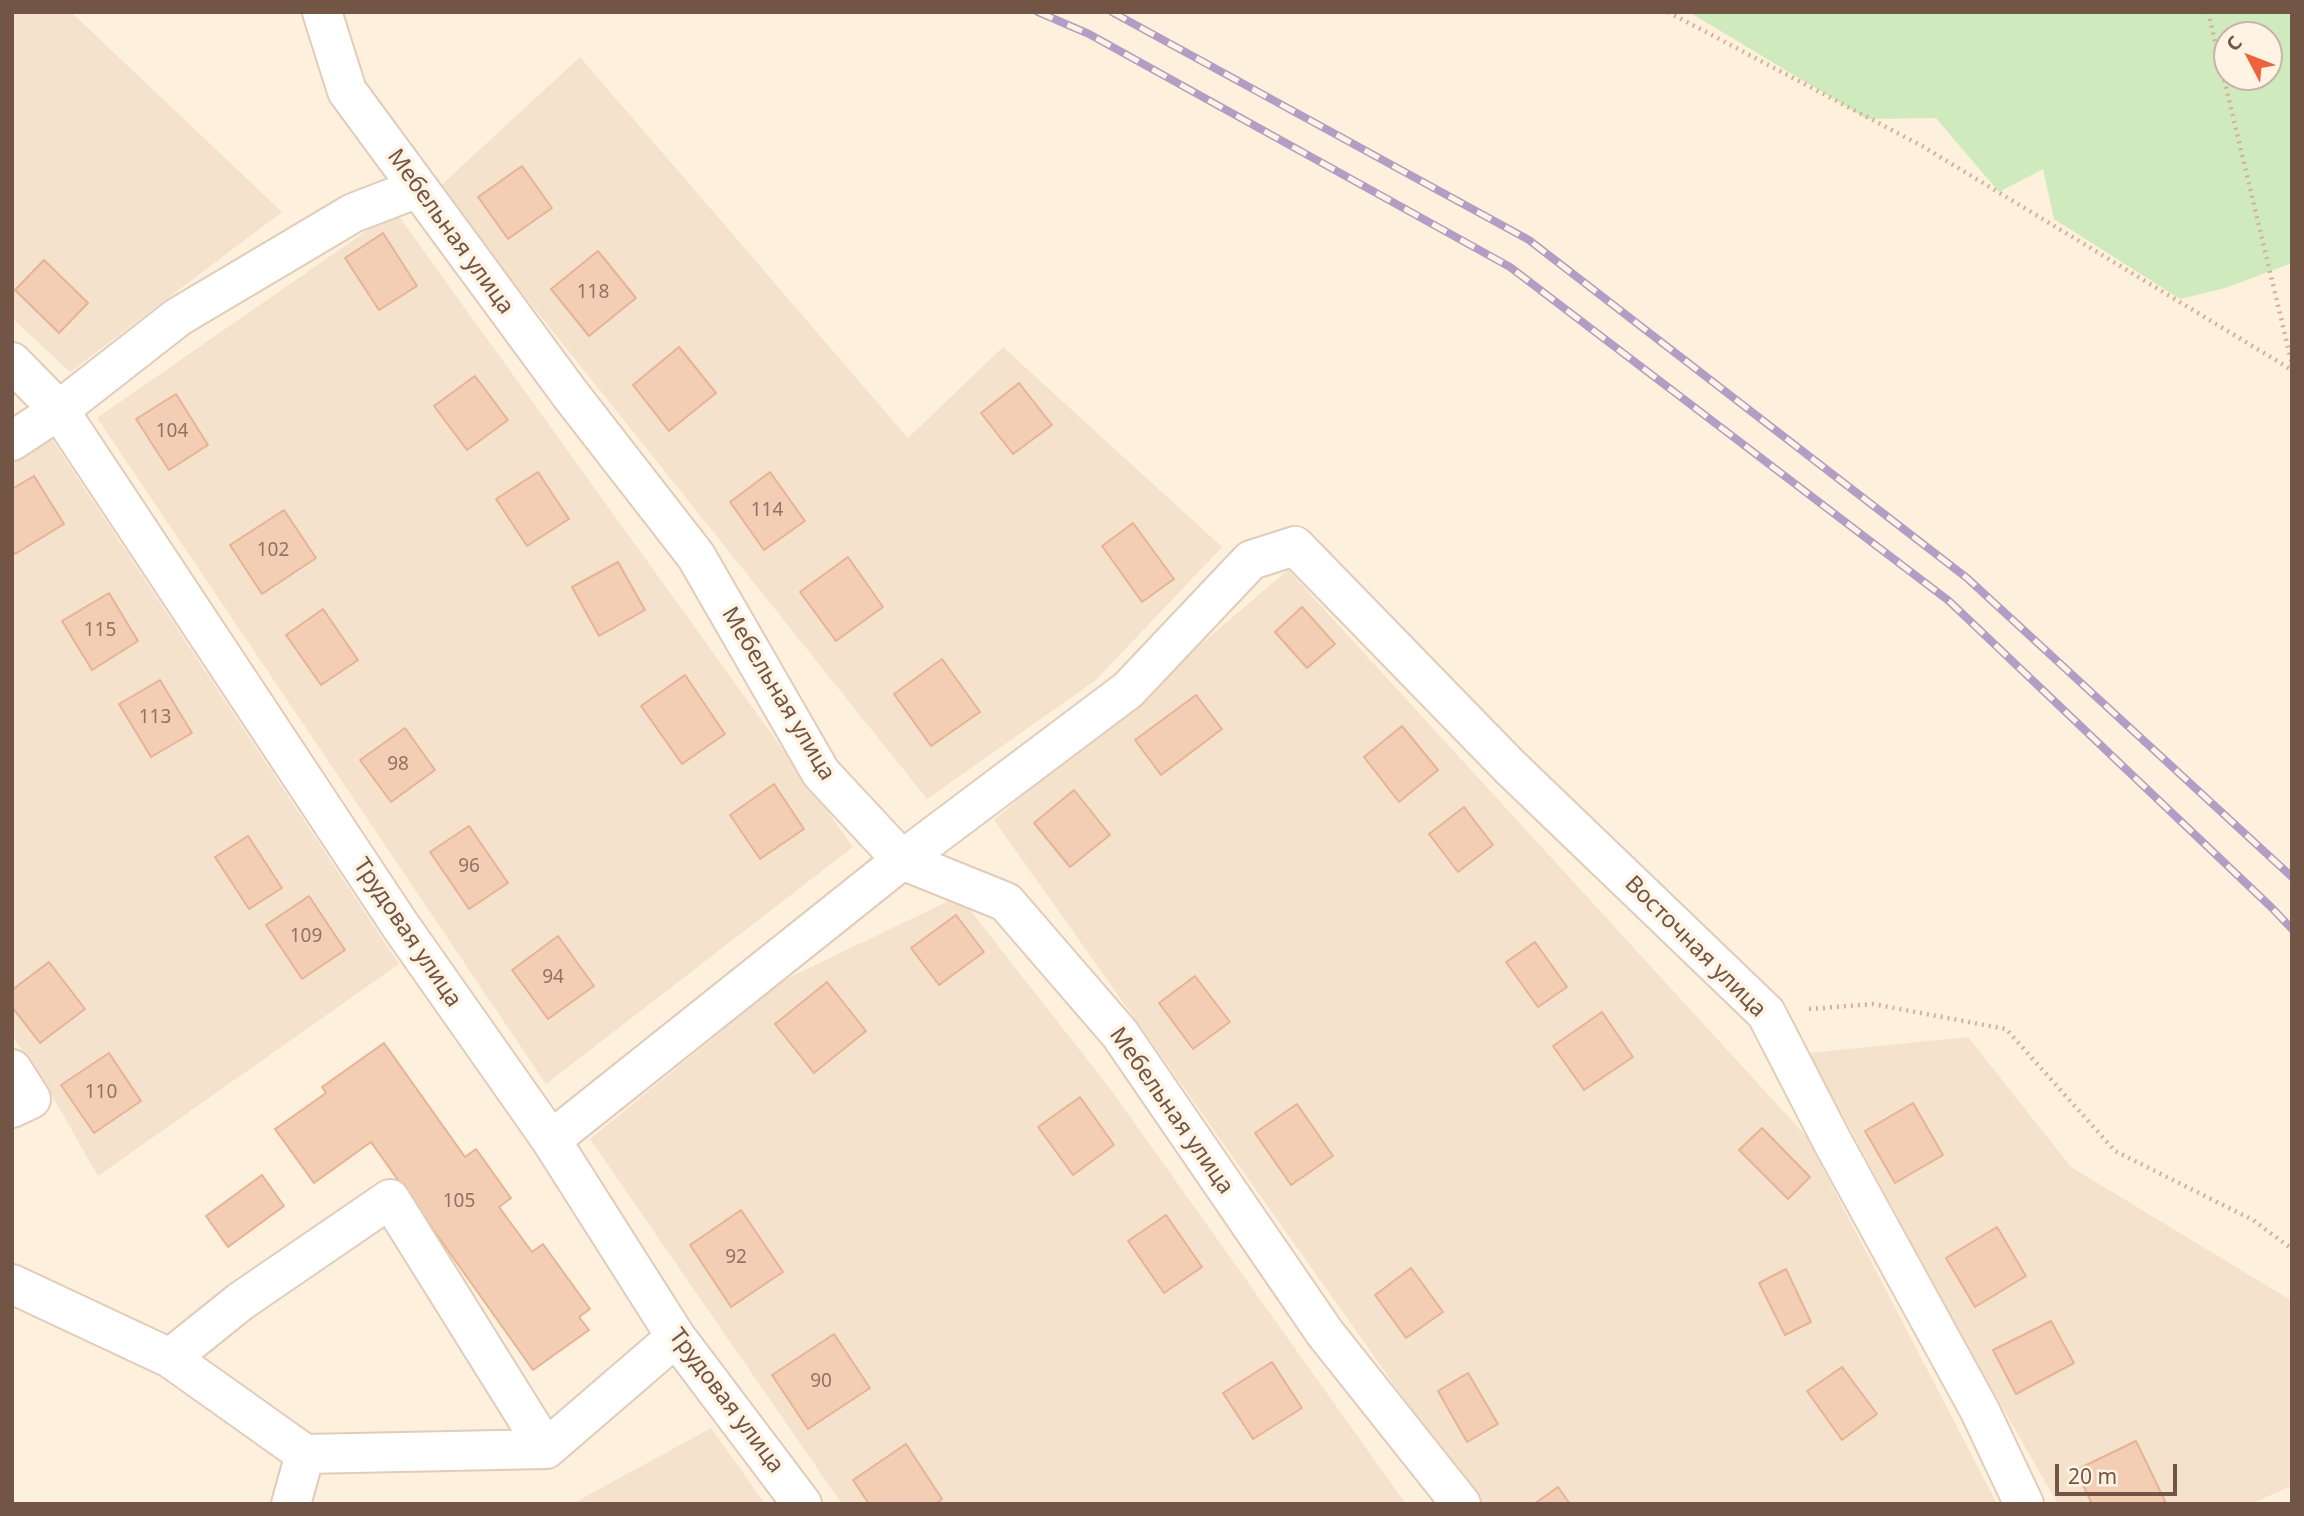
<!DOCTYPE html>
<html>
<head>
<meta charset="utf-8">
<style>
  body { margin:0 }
  #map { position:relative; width:2304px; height:1516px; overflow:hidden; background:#fdf0dd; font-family:"Noto Sans",sans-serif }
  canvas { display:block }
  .frame { position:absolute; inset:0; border:14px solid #735545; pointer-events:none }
  .north { position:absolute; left:2213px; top:21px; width:70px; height:70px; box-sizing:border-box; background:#fff4e4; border:2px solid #c7b4a4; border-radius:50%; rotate:312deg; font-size:19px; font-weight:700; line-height:28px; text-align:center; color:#735545 }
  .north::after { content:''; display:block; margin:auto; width:24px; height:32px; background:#ec633d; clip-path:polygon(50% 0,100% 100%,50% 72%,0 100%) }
  .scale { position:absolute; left:2055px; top:1464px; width:122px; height:32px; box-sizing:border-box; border:4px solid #735545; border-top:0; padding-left:9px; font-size:21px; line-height:24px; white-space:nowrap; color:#735545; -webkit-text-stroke:5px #fff4e4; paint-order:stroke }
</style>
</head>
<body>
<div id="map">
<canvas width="2304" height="1516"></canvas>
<div class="frame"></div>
<div class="north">С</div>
<div class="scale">20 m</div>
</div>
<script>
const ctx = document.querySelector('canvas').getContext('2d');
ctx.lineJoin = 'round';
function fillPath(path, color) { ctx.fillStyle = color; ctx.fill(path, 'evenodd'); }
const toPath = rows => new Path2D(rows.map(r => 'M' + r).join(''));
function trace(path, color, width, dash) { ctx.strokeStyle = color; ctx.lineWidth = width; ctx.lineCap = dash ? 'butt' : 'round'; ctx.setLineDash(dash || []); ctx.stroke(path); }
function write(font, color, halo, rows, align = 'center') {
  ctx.font = font + ' "Noto Sans",sans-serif'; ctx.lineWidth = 7; ctx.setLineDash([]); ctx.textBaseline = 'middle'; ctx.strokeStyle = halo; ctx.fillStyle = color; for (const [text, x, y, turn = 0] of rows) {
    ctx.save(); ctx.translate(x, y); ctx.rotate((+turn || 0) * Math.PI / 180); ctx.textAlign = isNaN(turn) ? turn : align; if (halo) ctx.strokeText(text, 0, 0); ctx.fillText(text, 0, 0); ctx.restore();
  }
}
fillPath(toPath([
  [12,12,71,12,282,212,70,372,12,318],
  [580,57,908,438,1003,347,1222,547,1096,680,927,799,438,188],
  [395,211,853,847,546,1084,97,418],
  [51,438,399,964,98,1176,46,1085,12,1035,12,464],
  [1288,570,1806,1136,1997,1504,1481,1504,1410,1407,994,820],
  [959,896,1108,1086,1406,1504,842,1504,590,1139,784,980],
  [1968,1037,2071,1167,2292,1301,2292,1486,2250,1504,2058,1504,1971,1353,1809,1053],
  [711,1428,765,1504,572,1504]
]), '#f5e2cc');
fillPath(toPath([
  [1689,12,2292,12,2292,263,2225,288,2180,299,2054,219,2043,169,1999,192,1936,118,1867,119],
  [2227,35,2269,35,2269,77,2227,77]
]), '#cfeabc');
const building = toPath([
  [522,166,552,208,508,239,478,197,522,166],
  [383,233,417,286,379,310,345,258,383,233],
  [598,251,636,298,589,336,551,289,598,251],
  [44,260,88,303,59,333,15,290,44,260],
  [679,347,716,393,669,431,633,385,679,347],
  [475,376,508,420,467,450,434,406,475,376],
  [1019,383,1052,425,1013,454,981,413,1019,383],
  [176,394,208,445,169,470,136,419,176,394],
  [538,472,569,519,527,546,496,499,538,472],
  [770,472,805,521,764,550,730,502,770,472],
  [34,476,64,524,15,554,12,550,12,489,34,476],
  [284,510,316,558,262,594,230,545,284,510],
  [1133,523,1174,579,1142,602,1102,546,1133,523],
  [848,557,883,607,836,641,800,592,848,557],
  [618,562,645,610,599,636,572,587,618,562],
  [109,593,138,641,92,670,62,621,109,593],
  [1302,607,1335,644,1307,668,1275,632,1302,607],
  [323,609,358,660,321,685,286,635,323,609],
  [942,659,980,712,931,746,894,694,942,659],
  [685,675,725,734,682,764,641,706,685,675],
  [160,680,192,733,151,757,119,704,160,680],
  [1196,695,1222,729,1161,775,1135,740,1196,695],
  [1402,726,1438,770,1399,802,1364,757,1402,726],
  [405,728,435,770,391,802,360,760,405,728],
  [774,784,804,829,760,859,730,815,774,784],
  [1074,790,1110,835,1070,867,1034,823,1074,790],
  [1464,807,1493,845,1458,872,1429,834,1464,807],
  [469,826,508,883,469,909,430,852,469,826],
  [248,836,282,888,249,909,215,857,248,836],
  [309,896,345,950,302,979,266,925,309,896],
  [956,915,984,952,939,985,911,948,956,915],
  [558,936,594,986,548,1019,512,970,558,936],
  [1535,942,1567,987,1538,1007,1506,962,1535,942],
  [49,962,85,1009,40,1043,12,1007,12,990,49,962],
  [1195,976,1230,1022,1193,1049,1159,1003,1195,976],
  [827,982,866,1031,814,1073,775,1024,827,982],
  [1602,1012,1633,1057,1584,1090,1553,1046,1602,1012],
  [384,1043,465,1157,476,1149,511,1198,499,1207,532,1252,543,1244,590,1309,579,1317,589,1330,533,1370,371,1142,314,1183,275,1129,326,1093,322,1087,384,1043],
  [109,1053,141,1101,94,1133,61,1085,109,1053],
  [1080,1097,1114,1145,1073,1175,1038,1127,1080,1097],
  [1913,1103,1943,1155,1895,1183,1865,1131,1913,1103],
  [1297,1104,1333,1156,1291,1185,1255,1133,1297,1104],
  [1762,1128,1810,1177,1788,1199,1739,1150,1762,1128],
  [262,1175,284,1206,228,1247,206,1216,262,1175],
  [741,1210,783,1272,731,1307,690,1245,741,1210],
  [1166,1215,1202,1267,1164,1293,1128,1241,1166,1215],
  [1997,1227,2026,1276,1975,1307,1946,1258,1997,1227],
  [1411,1268,1443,1312,1406,1338,1375,1295,1411,1268],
  [1786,1269,1811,1322,1785,1335,1759,1283,1786,1269],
  [2051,1321,2074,1363,2016,1394,1993,1350,2051,1321],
  [834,1334,870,1388,808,1429,772,1375,834,1334],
  [1272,1362,1302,1408,1253,1439,1223,1393,1272,1362],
  [1842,1367,1877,1414,1842,1440,1807,1391,1842,1367],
  [1468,1373,1498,1424,1467,1442,1438,1391,1468,1373],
  [2136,1441,2165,1501,2161,1504,2092,1504,2076,1470,2136,1441],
  [906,1444,942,1499,935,1504,869,1504,853,1480,906,1444],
  [1558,1487,1570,1504,1534,1504,1558,1487]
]);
fillPath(building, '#f3cdb4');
trace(building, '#e6b394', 2);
const minor = toPath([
  [322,12,347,91,570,394,696,556,821,773,902,860,1006,902,1120,1034,1325,1333,1461,1504],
  [12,362,59,410,400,925,551,1140,676,1337,802,1504],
  [12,441,59,410,178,317,353,213,418,188],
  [12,1069,31,1099,12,1108],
  [551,1140,902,860,1128,690,1251,560,1295,546,1510,767,1766,1013,1832,1141,1980,1411,2024,1504],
  [12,1284,170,1358,305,1454,546,1449,676,1337],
  [170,1358,241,1301,390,1199,546,1449],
  [291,1504,305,1454]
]);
trace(minor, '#e1ccba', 42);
trace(toPath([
  [1668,12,1922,146,2292,370],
  [2208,12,2292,364],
  [1809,1009,1873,1004,2006,1029,2115,1151,2253,1220,2292,1249]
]), '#d7b098', 4.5, [2, 5]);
trace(minor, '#fff', 38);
const rail = toPath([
  [1038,12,1089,34,1510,267,1949,601,2271,907,2292,929],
  [1112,12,1529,240,1967,578,2292,877]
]);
trace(rail, '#b29dc5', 8);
trace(rail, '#fff4e4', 5, [16]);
write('19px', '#937361', null, [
  ["118",593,293],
  ["104",172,432],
  ["114",767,511],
  ["102",273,551],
  ["115",100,631],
  ["113",155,718],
  ["98",398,765],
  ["96",469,867],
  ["109",306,937],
  ["94",553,978],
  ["110",101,1093],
  ["105",459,1202],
  ["92",736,1258],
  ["90",821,1382]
]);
write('23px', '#735545', '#fff4e4', [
  ["Мебельная улица",450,232,54],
  ["Мебельная улица",778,694,59],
  ["Трудовая улица",407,933,56],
  ["Восточная улица",1695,947,45],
  ["Мебельная улица",1171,1111,55],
  ["Трудовая улица",726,1401,53]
]);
</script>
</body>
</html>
